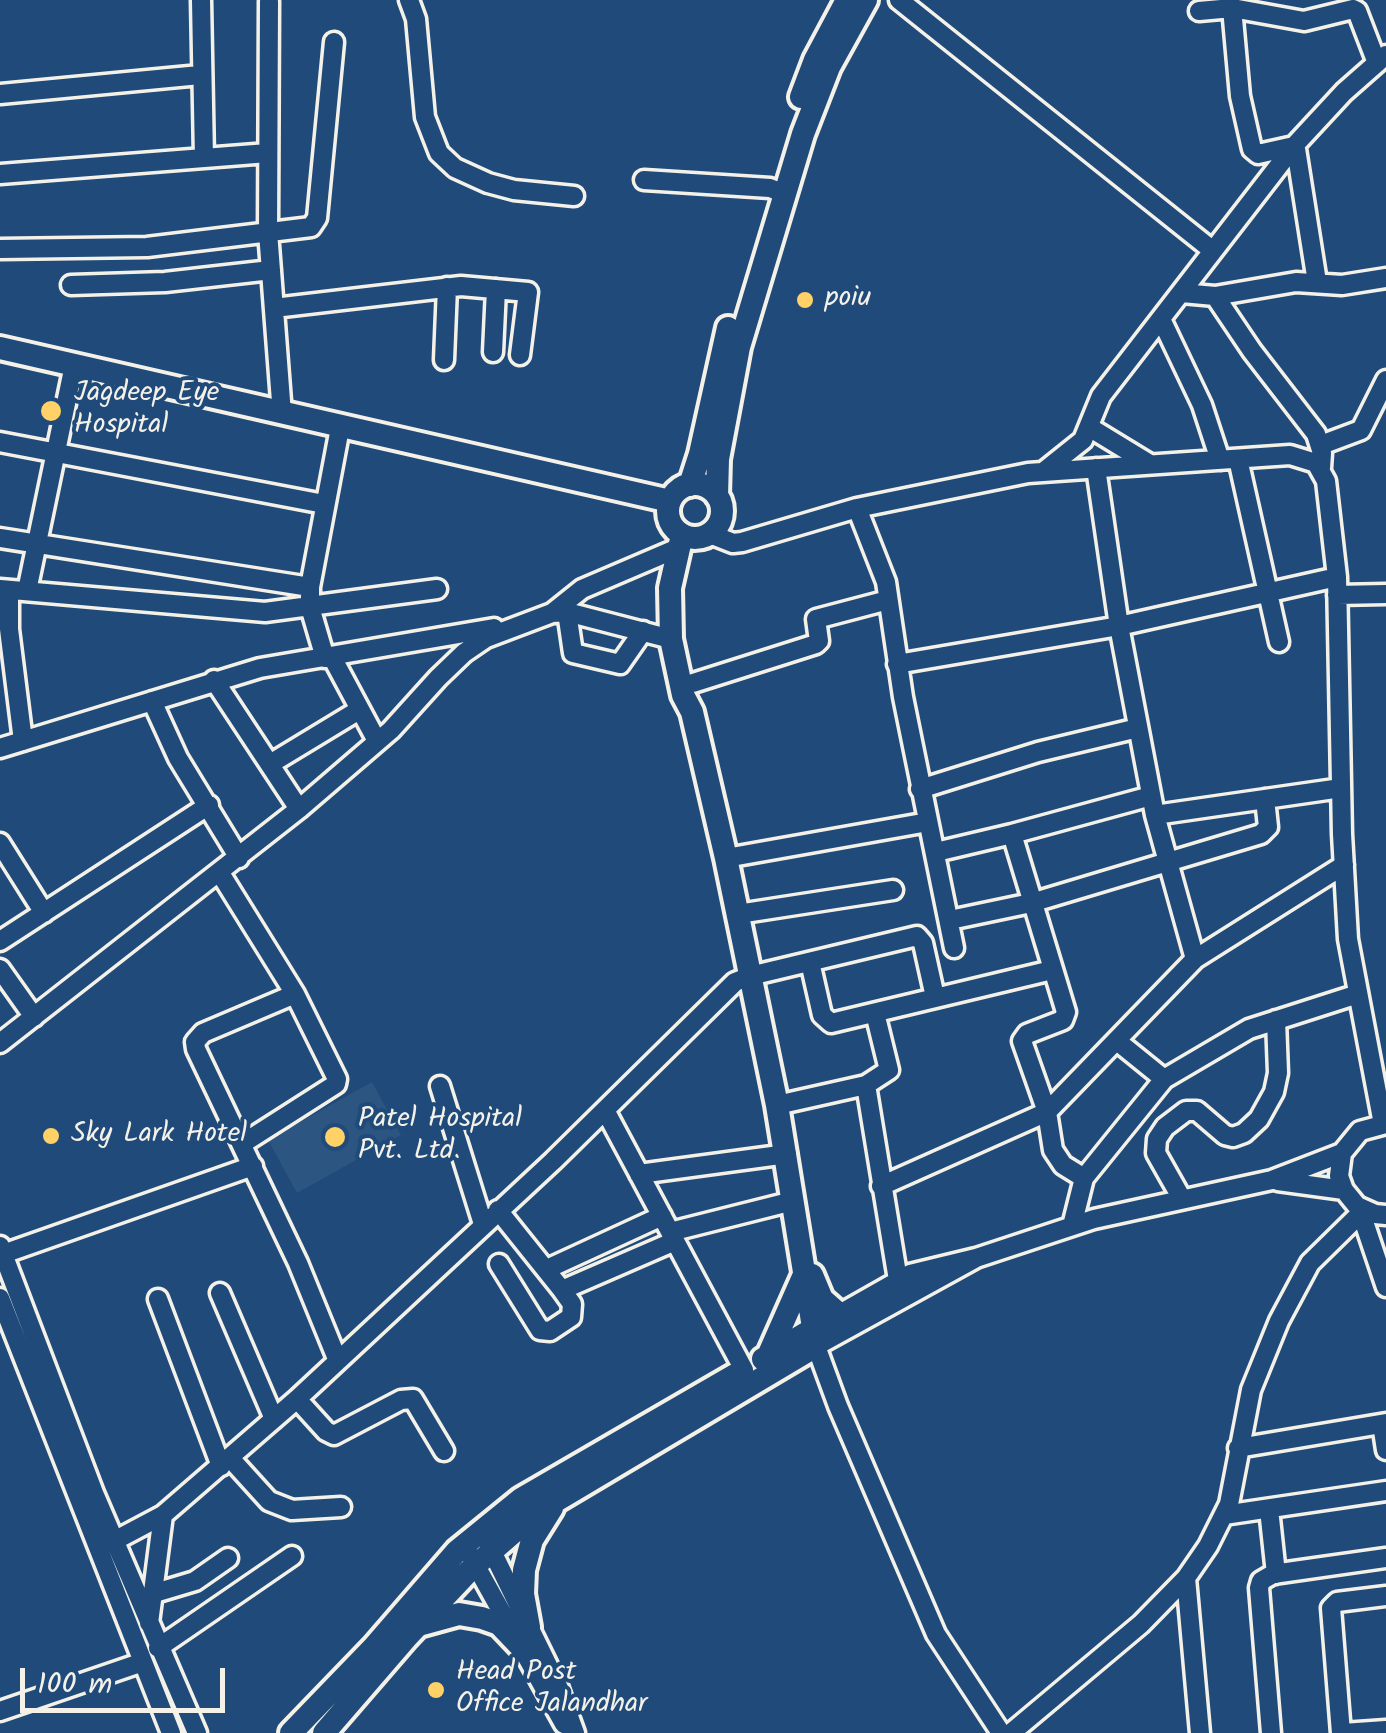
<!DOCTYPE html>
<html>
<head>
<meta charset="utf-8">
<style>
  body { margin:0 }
  #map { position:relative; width:1386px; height:1733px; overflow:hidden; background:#1f4a7a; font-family:Kalam,sans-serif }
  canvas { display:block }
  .scale { position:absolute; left:20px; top:1668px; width:205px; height:45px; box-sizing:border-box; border:5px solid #f4f1e8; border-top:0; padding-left:12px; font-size:30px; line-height:35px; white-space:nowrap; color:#f4f1e8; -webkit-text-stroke:8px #1f4a7a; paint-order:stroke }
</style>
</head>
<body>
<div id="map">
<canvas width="1386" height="1733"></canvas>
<div class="scale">100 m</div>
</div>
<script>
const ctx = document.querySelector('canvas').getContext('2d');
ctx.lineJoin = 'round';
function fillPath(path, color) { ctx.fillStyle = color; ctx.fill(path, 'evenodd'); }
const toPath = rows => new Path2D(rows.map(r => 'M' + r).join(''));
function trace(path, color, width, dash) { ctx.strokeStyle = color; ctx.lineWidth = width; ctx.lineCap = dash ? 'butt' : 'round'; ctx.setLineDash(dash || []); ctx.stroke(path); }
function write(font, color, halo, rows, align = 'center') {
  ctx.font = font + ' Kalam,sans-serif'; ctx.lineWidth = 8; ctx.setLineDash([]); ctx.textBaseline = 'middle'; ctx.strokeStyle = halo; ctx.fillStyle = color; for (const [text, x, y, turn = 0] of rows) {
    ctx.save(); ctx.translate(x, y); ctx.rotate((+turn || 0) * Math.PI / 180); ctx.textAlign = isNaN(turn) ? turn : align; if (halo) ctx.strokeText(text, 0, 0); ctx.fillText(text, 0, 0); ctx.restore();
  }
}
fillPath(toPath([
  [372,1082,401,1135,297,1193,268,1140]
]), '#2d5581');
const minor = toPath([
  [409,0,416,19,425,117,439,153,455,168,488,183,514,190,574,196],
  [899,0,1212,250],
  [269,2,268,232,282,414],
  [1232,8,1240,96,1252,149,1258,154,1294,146,1296,149,1317,282],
  [1199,11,1232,8,1304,21,1353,9,1357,11,1377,63],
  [0,94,200,75],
  [204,158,268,153],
  [0,174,204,158,201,0],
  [644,180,770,188,785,194],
  [0,249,147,247,311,227,317,218,334,42],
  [71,285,165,282,271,270],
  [1182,293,1215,296,1296,282,1342,285,1386,278],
  [1215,296,1252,351,1316,434,1322,453,1321,468],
  [274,308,461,286,528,292,520,355],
  [1162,321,1202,405,1220,460],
  [493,352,496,289],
  [444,360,447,287],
  [1089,427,1148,463],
  [0,442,324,504],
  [1321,445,1361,430,1386,380],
  [1238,459,1279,642],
  [1096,468,1119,626,1155,815,1195,959],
  [1043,472,1083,440,1101,396,1294,146,1344,92,1386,55],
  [857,508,886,582,903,697,954,948],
  [710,534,733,543,742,542,857,508,1028,473,1290,455,1316,463,1326,481,1337,577,1342,834,1348,939,1383,1124],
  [0,538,310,587],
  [0,589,265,612,437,589],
  [9,590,9,629,23,741],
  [27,591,74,365],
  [1337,595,1386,594],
  [567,612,573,653,620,664,643,631],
  [552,613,582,589,678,548],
  [332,657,377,741],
  [325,658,310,607,310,587,340,428],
  [897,664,1119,626,1337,577],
  [214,680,299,809],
  [693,683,816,644,819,641,816,619,888,600],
  [152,701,178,758,239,858],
  [0,748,260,668,494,628],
  [270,764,359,710],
  [920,789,1038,752,1138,728],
  [1155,815,1341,788],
  [0,843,44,913],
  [936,852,1012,834],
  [726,858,928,822],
  [220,873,295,994,337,1079,336,1084,242,1144],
  [738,914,893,890],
  [950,920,1031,903,1261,834,1268,827,1265,799],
  [0,941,209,805],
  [810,962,822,1015,831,1023,1052,970],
  [0,969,34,1017],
  [295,994,203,1033,195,1042,196,1049,298,1263,338,1361],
  [0,1043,299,809,391,730,438,678,464,653,486,638,552,613,567,612,671,639],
  [1164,1079,1249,1029,1358,994],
  [866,1085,889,1070,875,1013],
  [440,1086,483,1224],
  [777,1105,866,1085,898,1280],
  [605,1110,744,1370],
  [1386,1124,1360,1131,1342,1153,1339,1176,1344,1190,1357,1206,1375,1214,1386,1215],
  [639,1174,787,1154],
  [1084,1178,1164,1079,1117,1041],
  [1278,1181,1344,1190],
  [881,1186,1047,1112,1195,959,1344,865],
  [1182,1199,1156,1153,1157,1139,1165,1127,1186,1111,1197,1111,1225,1135,1233,1137,1244,1133,1259,1119,1274,1092,1278,1073,1276,1020],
  [498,1210,562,1290,572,1304,571,1317,550,1331,540,1330,499,1264],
  [1361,1213,1386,1287],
  [1072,1226,1084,1178,1063,1165,1053,1150,1047,1112,1022,1041,1027,1034,1063,1020,1066,1012,1012,834,1151,796],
  [670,1232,793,1201],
  [0,1246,94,1493,197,1733],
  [3,1254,253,1166],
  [976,1258,816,1346,838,1406,936,1634,1001,1733],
  [547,1269,662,1216],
  [562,1290,675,1241],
  [220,1293,274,1419],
  [0,1298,171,1733],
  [158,1299,221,1466],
  [813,1329,910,1274,976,1258,1094,1219,1272,1180,1342,1153],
  [297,1399,326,1431,334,1435,401,1400,413,1399,444,1451],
  [1382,1424,1386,1450],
  [1238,1448,1386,1423],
  [230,1458,269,1501,292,1510,341,1507],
  [1269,1509,1276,1574],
  [1224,1515,1386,1491],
  [114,1541,163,1515,297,1399,553,1161,735,982,750,976,917,936,923,943,935,997],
  [487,1541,558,1686,575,1733],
  [470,1555,564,1724],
  [1186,1578,1200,1733],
  [155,1593,195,1581,228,1558],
  [149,1623,163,1515],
  [158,1648,292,1556],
  [0,1711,143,1662],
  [1011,1733,1141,1624,1186,1578,1208,1546,1229,1504,1251,1390,1279,1321,1310,1263,1364,1210],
  [1271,1733,1259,1588,1261,1581,1273,1574,1386,1558],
  [1341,1733,1331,1608,1337,1602,1386,1596],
  [1343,1733,1386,1730]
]);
const major = toPath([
  [801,97,815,60,847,0],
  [0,348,670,501],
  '668 511a27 27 0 1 1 54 0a27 27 0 1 1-54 0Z',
  [690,485,700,454,728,328],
  [717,496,718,459,739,347,803,134,829,67,866,0],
  [812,1275,822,1299,839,1314],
  [768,1356,803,1277],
  [763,1359,813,1329],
  [419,1625,459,1614,482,1618,499,1624,519,1645],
  [529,1627,523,1594,524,1570,532,1540,552,1508],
  [291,1733,373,1648,457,1551,521,1499,735,1375],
  [324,1733,406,1638,469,1571,537,1512,816,1346,777,1105,726,858,692,712,683,695,671,639,670,588,682,535]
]);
trace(minor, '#f4f1e8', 25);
trace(major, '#f4f1e8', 30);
trace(minor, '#1f4a7a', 18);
trace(major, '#1f4a7a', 22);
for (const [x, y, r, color] of [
  [805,300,10,"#ffd166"],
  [51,411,12,"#ffd166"],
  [51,1136,10,"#ffd166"],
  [335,1137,12,"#ffd166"],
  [436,1690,10,"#ffd166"]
]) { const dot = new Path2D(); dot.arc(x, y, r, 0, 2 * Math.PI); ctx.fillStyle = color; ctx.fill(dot); trace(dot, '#1f4a7a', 4); }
write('28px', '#f4f1e8', '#1f4a7a', [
  ["poiu",825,300],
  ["Jagdeep Eye",74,395],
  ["Hospital",74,427],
  ["Patel Hospital",358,1121],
  ["Pvt. Ltd.",358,1153],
  ["Sky Lark Hotel",71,1136],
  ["Head Post",456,1674],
  ["Office Jalandhar",456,1706]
], 'left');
</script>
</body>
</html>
